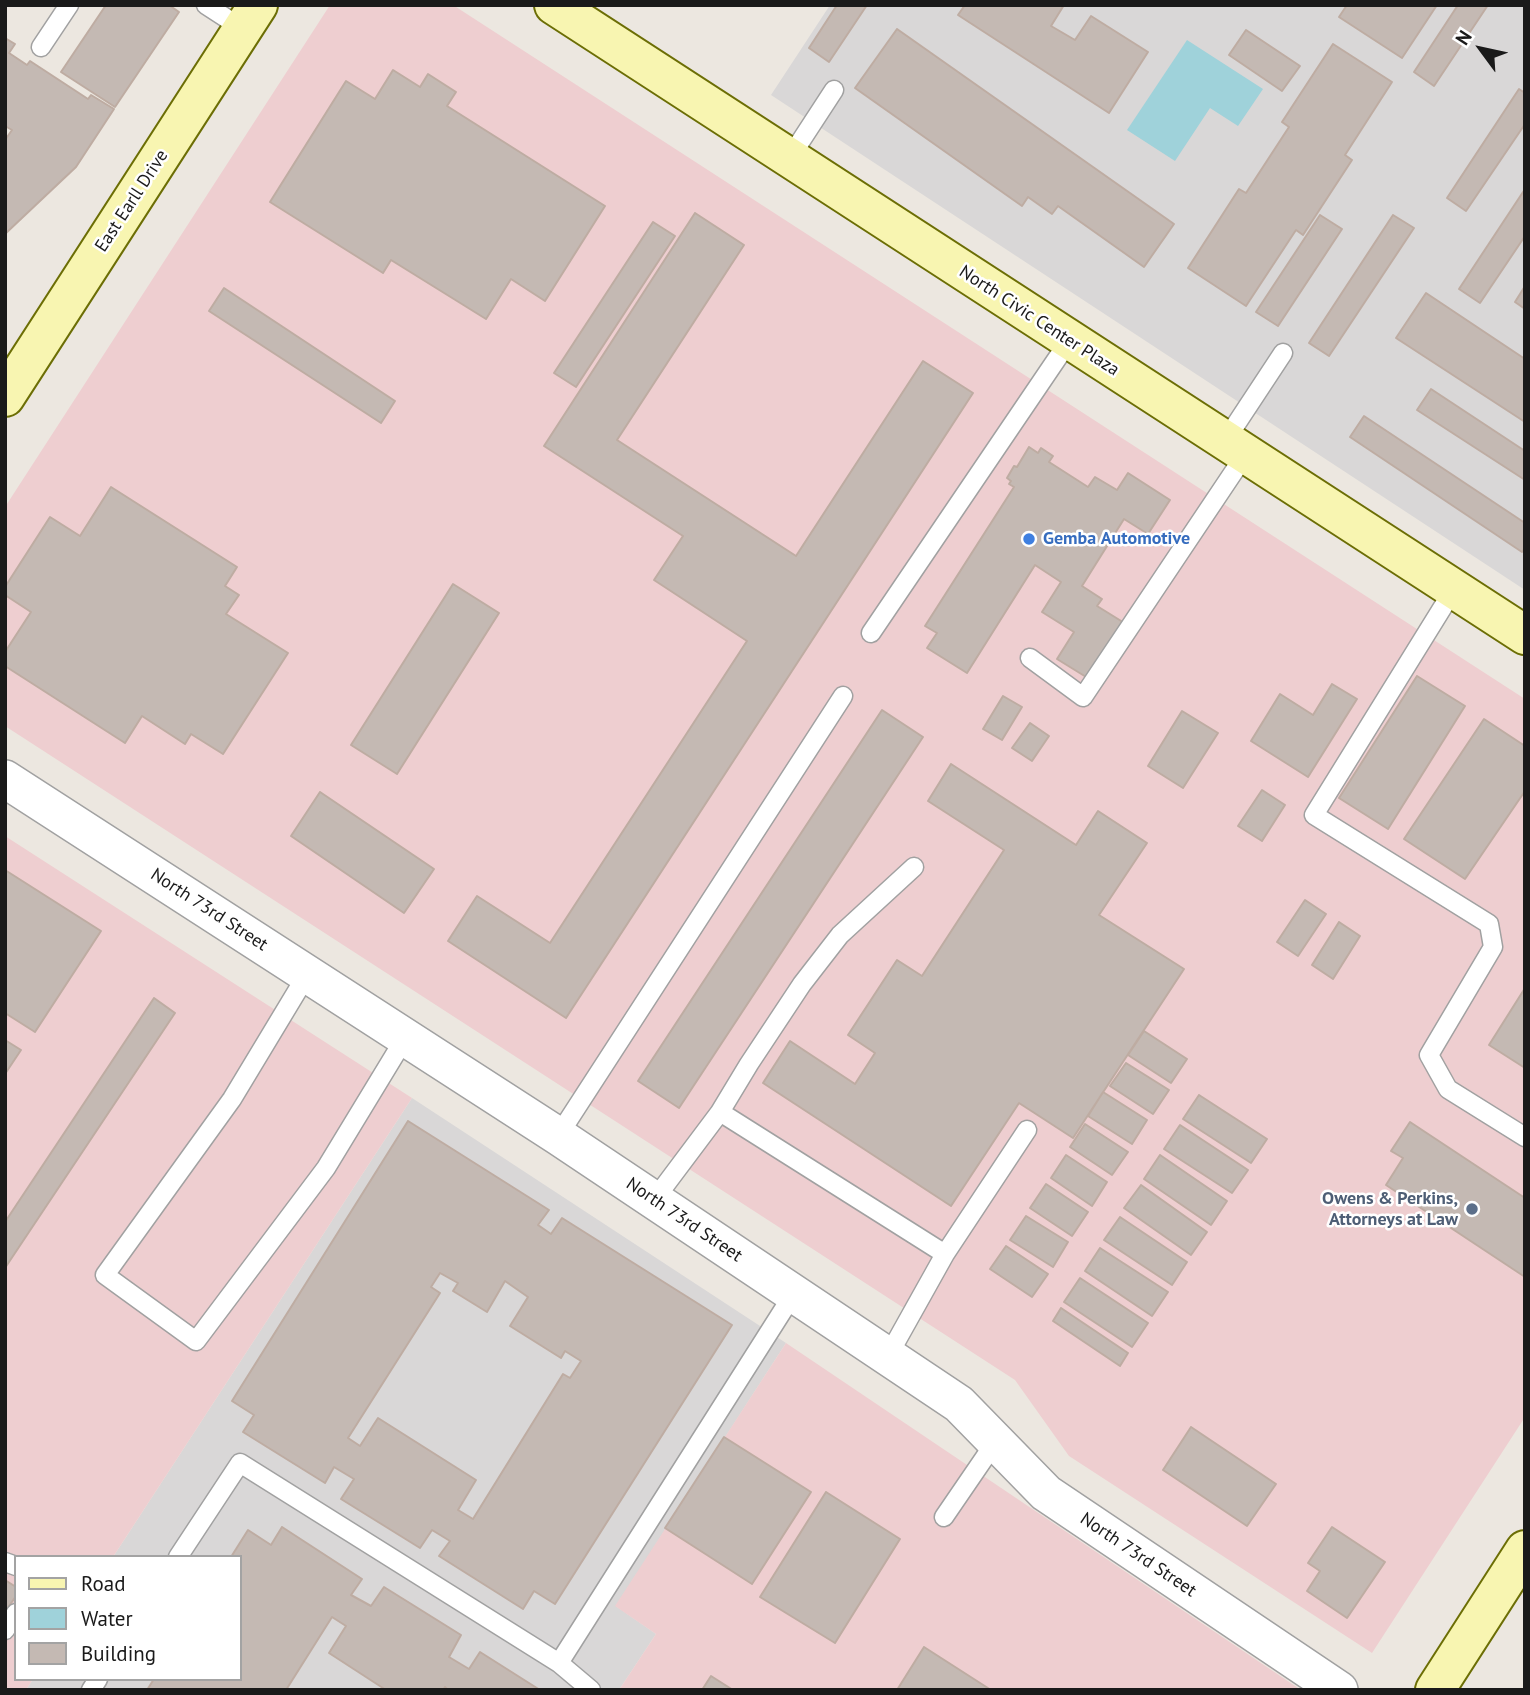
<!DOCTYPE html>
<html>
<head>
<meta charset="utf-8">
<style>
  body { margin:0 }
  #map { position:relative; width:1530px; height:1695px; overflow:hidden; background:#ece7e0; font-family:"PT Sans",sans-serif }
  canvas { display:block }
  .frame { position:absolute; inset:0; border:7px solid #1a1a1a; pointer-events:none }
  .legend { position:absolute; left:14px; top:1555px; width:228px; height:126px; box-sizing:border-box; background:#fff; border:2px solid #a3a3a3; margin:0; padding:9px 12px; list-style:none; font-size:21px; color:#1a1a1a }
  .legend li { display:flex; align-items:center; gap:14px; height:35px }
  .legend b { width:35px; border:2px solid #a3a3a3 }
  .north { position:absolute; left:1446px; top:14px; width:70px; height:70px; -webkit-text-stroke:5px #fff; paint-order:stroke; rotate:303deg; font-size:19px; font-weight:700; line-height:28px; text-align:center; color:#1a1a1a }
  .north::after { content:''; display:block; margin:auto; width:24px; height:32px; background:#1a1a1a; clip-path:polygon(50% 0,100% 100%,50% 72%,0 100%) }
</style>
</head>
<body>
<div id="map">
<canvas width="1530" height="1695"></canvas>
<div class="frame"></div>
<ul class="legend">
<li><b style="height:9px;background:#f8f5b1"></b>Road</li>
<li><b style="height:19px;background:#9fd2da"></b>Water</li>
<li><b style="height:19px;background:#c4b9b3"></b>Building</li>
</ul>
<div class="north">N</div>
</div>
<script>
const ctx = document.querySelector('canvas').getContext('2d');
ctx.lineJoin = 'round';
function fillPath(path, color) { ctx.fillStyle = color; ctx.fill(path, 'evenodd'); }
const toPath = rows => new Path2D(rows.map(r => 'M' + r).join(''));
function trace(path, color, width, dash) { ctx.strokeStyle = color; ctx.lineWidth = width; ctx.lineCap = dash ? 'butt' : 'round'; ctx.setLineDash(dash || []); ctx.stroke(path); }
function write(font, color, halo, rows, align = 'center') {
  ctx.font = font + ' "PT Sans",sans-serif'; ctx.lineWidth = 5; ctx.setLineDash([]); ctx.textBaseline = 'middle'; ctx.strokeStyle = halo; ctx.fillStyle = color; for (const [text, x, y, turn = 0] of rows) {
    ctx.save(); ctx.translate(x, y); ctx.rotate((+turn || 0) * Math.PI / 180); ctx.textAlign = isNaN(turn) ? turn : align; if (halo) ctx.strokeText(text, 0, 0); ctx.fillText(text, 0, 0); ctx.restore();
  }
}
fillPath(toPath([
  [830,5,1525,5,1525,590,771,95],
  [412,1098,786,1343,616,1606,656,1634,619,1690,26,1690,33,1679,240,1679,240,1557,113,1557]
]), '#d9d7d7');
fillPath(toPath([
  [330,5,453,5,1525,699,1525,1417,1372,1653,1069,1456,1015,1380,5,726,5,507],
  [5,836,412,1098,113,1557,16,1557,16,1679,33,1679,26,1690,5,1690],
  [786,1343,1301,1690,619,1690,656,1634,615,1606]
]), '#eeced0');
fillPath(toPath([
  [1187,40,1263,89,1238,126,1210,108,1175,161,1127,130]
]), '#9fd2da');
const building = toPath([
  [106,5,169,5,179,12,115,107,61,72,106,5],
  [837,5,867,5,829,62,809,48,837,5],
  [965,5,1064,5,1051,26,1075,40,1091,16,1148,52,1109,113,958,15,965,5],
  [1347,5,1437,5,1402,58,1339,17,1347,5],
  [1458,5,1488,5,1434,86,1414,72,1458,5],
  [897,29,1174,224,1144,267,1058,206,1052,214,1028,197,1022,206,855,88,897,29],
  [1246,30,1300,66,1282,91,1229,55,1246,30],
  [5,38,15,44,9,53,27,65,30,61,88,99,91,95,114,109,76,167,5,234,5,140,12,130,5,126,5,38],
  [1333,44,1392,82,1345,155,1352,160,1303,235,1296,230,1246,306,1188,268,1239,189,1246,193,1289,127,1282,122,1333,44],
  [393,70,420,87,428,74,456,92,447,106,605,206,545,301,511,279,486,319,391,260,383,273,270,202,346,81,375,99,393,70],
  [1519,89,1525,93,1525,124,1466,211,1447,198,1519,89],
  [1525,189,1525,236,1480,303,1459,289,1525,189],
  [695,213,744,245,617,440,796,556,923,361,973,393,566,1018,448,941,477,896,550,943,747,641,654,580,683,536,544,446,695,213],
  [1320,215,1342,229,1278,326,1256,312,1320,215],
  [1393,215,1414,228,1329,356,1309,343,1393,215],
  [653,222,675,236,576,387,554,373,653,222],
  [1525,286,1525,309,1515,302,1525,286],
  [224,288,395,401,381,423,209,311,224,288],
  [1426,293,1525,359,1525,422,1396,338,1426,293],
  [1431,389,1525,451,1525,480,1417,410,1431,389],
  [1364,416,1525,523,1525,548,1522,552,1350,437,1364,416],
  [1029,447,1038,453,1041,448,1053,456,1049,462,1088,487,1095,477,1117,490,1128,473,1170,500,1148,534,1124,519,1082,586,1102,599,1097,606,1126,624,1091,680,1057,659,1074,632,1042,612,1061,582,1035,565,967,673,927,648,937,633,925,626,1014,487,1009,484,1011,481,1007,478,1014,466,1017,467,1029,447],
  [111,487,237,567,225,586,239,595,226,614,288,653,223,754,191,734,185,744,142,716,125,743,5,666,5,652,31,612,5,595,5,587,50,517,80,536,111,487],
  [453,584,499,613,397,774,351,745,453,584],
  [1417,676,1465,706,1388,829,1339,798,1417,676],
  [1332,684,1357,699,1308,777,1251,741,1280,694,1313,715,1332,684],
  [1003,696,1022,707,1002,740,983,729,1003,696],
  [882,710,923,737,679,1108,638,1081,882,710],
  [1182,711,1218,733,1183,788,1148,766,1182,711],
  [1484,719,1525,746,1525,791,1465,879,1404,839,1484,719],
  [1030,723,1049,736,1032,761,1012,748,1030,723],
  [951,764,1076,845,1098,811,1147,843,1099,915,1184,969,1073,1138,1019,1103,951,1206,763,1083,790,1041,855,1084,875,1053,848,1035,897,960,922,976,1004,850,928,801,951,764],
  [1262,790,1285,805,1262,841,1238,826,1262,790],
  [320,792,434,869,404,913,291,836,320,792],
  [5,870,101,931,35,1032,5,1013,5,870],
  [1305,900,1326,914,1298,956,1277,942,1305,900],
  [1339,922,1360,936,1333,979,1312,965,1339,922],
  [1525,988,1525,1068,1489,1045,1525,988],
  [154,998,175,1013,5,1268,5,1222,154,998],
  [1144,1031,1187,1059,1171,1083,1128,1055,1144,1031],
  [5,1040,21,1050,5,1074,5,1040],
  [1126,1063,1169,1090,1153,1114,1110,1086,1126,1063],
  [1103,1092,1147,1120,1132,1144,1088,1116,1103,1092],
  [1199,1095,1267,1139,1251,1163,1183,1119,1199,1095],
  [408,1121,549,1210,538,1225,551,1234,562,1218,732,1325,555,1604,534,1591,523,1609,439,1556,450,1541,432,1530,420,1548,341,1499,354,1479,334,1467,325,1483,243,1432,254,1415,232,1401,408,1121],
  [440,1273,458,1283,453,1291,487,1312,505,1281,528,1297,510,1326,561,1358,565,1351,581,1361,570,1378,563,1374,473,1519,458,1510,476,1480,378,1418,360,1446,348,1438,440,1293,431,1287,440,1273],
  [1410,1122,1525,1198,1525,1277,1386,1185,1403,1158,1391,1151,1410,1122],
  [1085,1124,1128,1152,1112,1175,1070,1147,1085,1124],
  [1180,1125,1248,1170,1232,1193,1164,1149,1180,1125],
  [1066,1155,1107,1182,1092,1206,1051,1178,1066,1155],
  [1160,1155,1227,1201,1211,1225,1144,1179,1160,1155],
  [1046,1184,1088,1212,1072,1236,1030,1208,1046,1184],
  [1141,1185,1207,1232,1191,1255,1124,1208,1141,1185],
  [1026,1216,1068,1242,1053,1267,1010,1240,1026,1216],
  [1120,1217,1187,1262,1172,1285,1104,1240,1120,1217],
  [1006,1246,1048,1274,1032,1297,990,1269,1006,1246],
  [1100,1248,1168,1292,1152,1316,1085,1271,1100,1248],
  [1080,1278,1148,1323,1132,1347,1064,1302,1080,1278],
  [1061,1308,1128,1353,1120,1366,1053,1321,1061,1308],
  [1191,1427,1276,1484,1247,1526,1163,1470,1191,1427],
  [724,1437,811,1492,752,1584,665,1528,724,1437],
  [826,1492,900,1539,835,1643,760,1597,826,1492],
  [282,1527,362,1579,351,1595,371,1606,384,1587,461,1635,449,1657,469,1669,480,1652,540,1690,448,1690,445,1687,443,1690,386,1690,329,1653,346,1626,332,1617,286,1690,147,1690,154,1679,240,1679,240,1557,231,1557,248,1530,271,1545,282,1527],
  [1332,1527,1385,1562,1347,1618,1307,1591,1320,1571,1308,1563,1332,1527],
  [5,1580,16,1587,16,1596,5,1612,5,1580],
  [924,1647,991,1690,897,1690,924,1647],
  [711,1676,733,1690,702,1690,711,1676]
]);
fillPath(building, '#c4b9b3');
trace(building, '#beaca2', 2);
const lane = toPath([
  [206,5,243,29],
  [41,47,69,5],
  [789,159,834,90],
  [1225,441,1283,353],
  [1454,589,1314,815,1489,924,1493,947,1429,1055,1448,1089,1525,1137],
  [871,633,1069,341],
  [1030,658,1083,697,1245,455],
  [308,973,232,1099,105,1275,196,1341,326,1168,405,1038],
  [720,1112,749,1064,802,984,840,935,914,867],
  [558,1136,843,696],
  [654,1200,720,1112,945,1254,888,1356],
  [945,1254,1027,1130],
  [944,1517,996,1441],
  [178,1557,240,1463,559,1663,794,1293],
  [5,1562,16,1566],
  [5,1630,16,1613],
  [559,1663,591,1690],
  [91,1690,98,1679]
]);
const street = toPath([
  [5,779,558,1136,959,1404,1046,1493,1339,1690]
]);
const secondary = toPath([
  [554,5,1525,635],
  [5,397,258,5],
  [1435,1690,1525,1550]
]);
trace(lane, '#a1a1a1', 21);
trace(street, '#a1a1a1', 40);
trace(secondary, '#6c6e05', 42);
trace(lane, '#fff', 18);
trace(street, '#fff', 37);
trace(secondary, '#f8f5b1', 38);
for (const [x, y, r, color] of [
  [1029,539,7,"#3f7fe0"],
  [1472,1209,7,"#5c6f8a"]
]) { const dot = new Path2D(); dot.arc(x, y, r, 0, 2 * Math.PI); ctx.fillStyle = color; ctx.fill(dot); trace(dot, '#fff', 2.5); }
write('18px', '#1a1a1a', '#fff', [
  ["East Earll Drive",132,201,-57],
  ["North Civic Center Plaza",1039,321,33],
  ["North 73rd Street",209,910,33],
  ["North 73rd Street",684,1220,34],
  ["North 73rd Street",1138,1555,34]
]);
write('bold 18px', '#366cbe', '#fff', [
  ["Gemba Automotive",1043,539]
], 'left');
write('bold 18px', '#4e5e75', '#fff', [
  ["Owens & Perkins,",1458,1199],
  ["Attorneys at Law",1458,1220]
], 'right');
</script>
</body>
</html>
